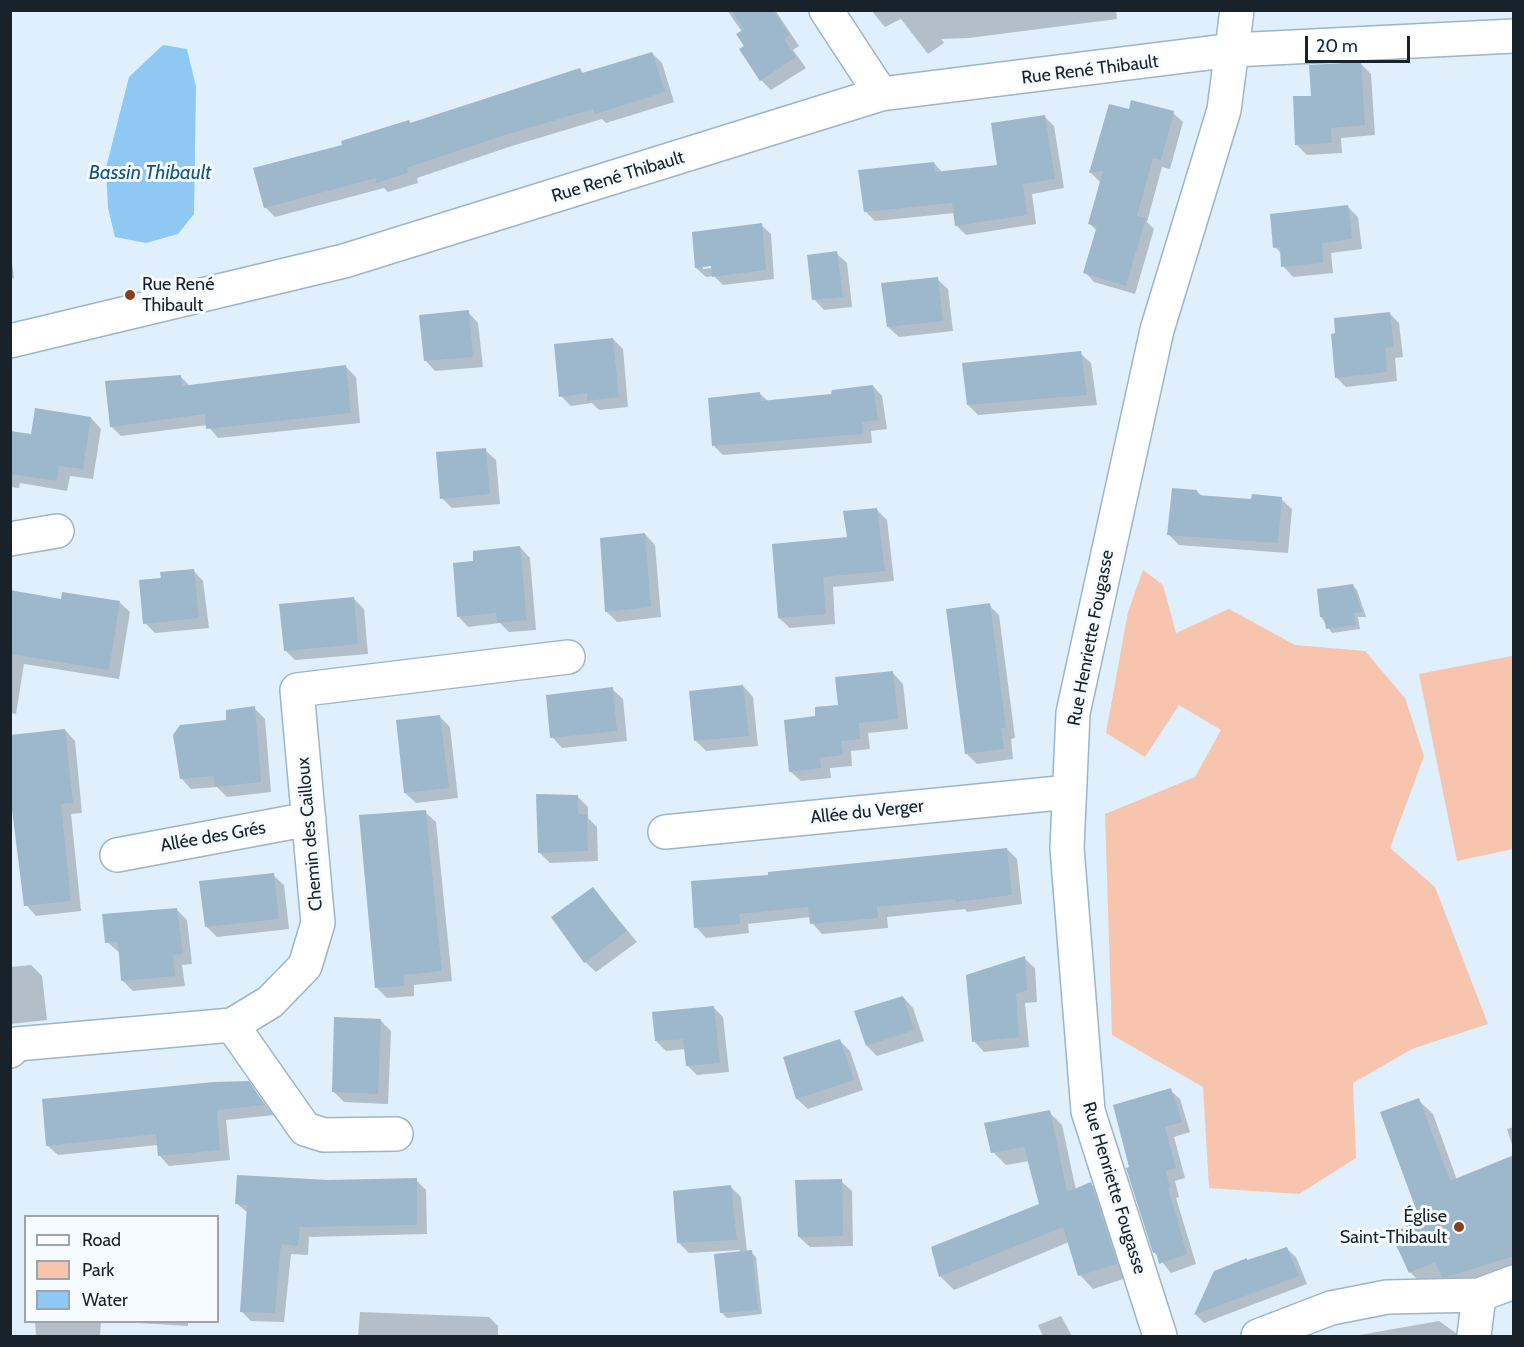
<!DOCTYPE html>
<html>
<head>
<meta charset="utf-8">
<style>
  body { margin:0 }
  #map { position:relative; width:1524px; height:1347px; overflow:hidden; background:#dfeffc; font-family:Cabin,sans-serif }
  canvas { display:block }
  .frame { position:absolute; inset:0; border:12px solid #18222a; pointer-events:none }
  .legend { position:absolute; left:24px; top:1215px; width:195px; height:108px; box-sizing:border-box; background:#f5fbff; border:2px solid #9da4aa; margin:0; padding:8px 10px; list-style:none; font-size:18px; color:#18222a }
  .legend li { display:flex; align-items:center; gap:12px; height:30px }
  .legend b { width:30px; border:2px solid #9da4aa }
  .scale { position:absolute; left:1305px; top:36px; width:105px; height:27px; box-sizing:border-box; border:3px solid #18222a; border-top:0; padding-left:8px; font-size:18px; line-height:21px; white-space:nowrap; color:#18222a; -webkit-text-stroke:4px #f5fbff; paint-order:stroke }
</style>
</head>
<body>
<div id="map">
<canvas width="1524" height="1347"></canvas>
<div class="frame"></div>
<ul class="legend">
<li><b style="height:8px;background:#fff"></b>Road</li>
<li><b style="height:16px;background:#f7c4ae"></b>Park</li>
<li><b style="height:16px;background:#8ec8f3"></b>Water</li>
</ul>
<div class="scale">20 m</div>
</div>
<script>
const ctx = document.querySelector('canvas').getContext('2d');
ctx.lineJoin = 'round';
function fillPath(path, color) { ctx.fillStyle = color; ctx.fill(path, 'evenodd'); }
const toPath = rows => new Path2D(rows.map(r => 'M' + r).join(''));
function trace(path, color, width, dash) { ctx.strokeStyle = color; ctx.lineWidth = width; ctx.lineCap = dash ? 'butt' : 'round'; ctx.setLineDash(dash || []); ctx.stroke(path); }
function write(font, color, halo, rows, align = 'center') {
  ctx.font = font + ' Cabin,sans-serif'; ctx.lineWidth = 6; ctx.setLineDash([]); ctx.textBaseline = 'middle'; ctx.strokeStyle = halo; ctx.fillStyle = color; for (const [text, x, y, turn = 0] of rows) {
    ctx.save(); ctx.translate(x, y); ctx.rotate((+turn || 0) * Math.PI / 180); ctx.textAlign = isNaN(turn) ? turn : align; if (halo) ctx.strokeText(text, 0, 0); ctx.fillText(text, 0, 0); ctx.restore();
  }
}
fillPath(toPath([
  [1143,570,1163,585,1176,633,1229,609,1295,645,1365,651,1405,698,1424,756,1390,848,1435,887,1488,1024,1412,1049,1353,1083,1356,1158,1299,1194,1209,1188,1203,1087,1112,1035,1105,814,1195,777,1221,730,1179,705,1145,757,1106,733,1128,612],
  [1512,656,1513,849,1457,861,1419,674]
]), '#f7c4ae');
fillPath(toPath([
  [163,45,187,49,196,87,194,214,178,234,146,243,115,237,108,208,106,168,129,77]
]), '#8ec8f3');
fillPath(toPath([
  [727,10,775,10,799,46,793,50,806,68,771,90,761,80,742,32],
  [871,10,1116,10,1117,19,969,38,941,39,944,43,928,54,901,19,885,27],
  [652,53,662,63,674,102,606,123,602,119,512,146,417,178,418,183,388,192,384,188,275,217,265,207,344,146,409,121,411,124,580,70,584,74],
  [1361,64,1371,74,1375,135,1341,138,1342,153,1307,155,1297,145,1312,97],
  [1130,111,1173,113,1183,122,1170,169,1162,167,1147,222,1154,229,1135,294,1094,282,1085,272,1097,231,1090,224,1101,183,1091,173],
  [1044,116,1054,126,1064,188,1032,194,1036,224,966,235,956,225,955,213,875,221,865,211,934,163,943,173,999,166],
  [1348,207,1358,217,1362,249,1331,253,1333,273,1293,277,1283,266,1282,254,1275,247],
  [761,225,771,234,774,279,723,285,714,276,706,277,696,268],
  [719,264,719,267,703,269,703,266],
  [10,246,14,278,10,279],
  [836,253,847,263,852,307,824,310,814,299],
  [937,279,948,289,953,331,899,337,888,327],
  [468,312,478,323,483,367,435,371,425,360],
  [1389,313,1399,323,1403,357,1395,358,1397,381,1346,387,1336,377],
  [613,339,623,349,628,407,599,410,592,403,571,406,561,396],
  [1080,353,1091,363,1097,405,978,415,968,405],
  [346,367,356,377,360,423,218,438,207,425,121,436,111,426,180,376,190,386],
  [873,386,882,396,887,429,871,431,872,443,723,455,713,445,759,393,768,401,833,395],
  [91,418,101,429,93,479,70,476,67,491,20,483,19,488,10,487,10,432,32,436],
  [485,450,496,460,500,504,452,508,442,498],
  [1197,491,1202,496,1253,500,1281,499,1292,509,1288,553,1179,545,1169,535],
  [877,510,887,520,894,581,833,587,835,624,790,628,779,618],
  [645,534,655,545,661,617,617,622,606,611],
  [520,547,530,558,536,630,509,632,500,623,468,627,458,616,475,562],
  [193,570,203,581,209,628,155,633,145,623,162,580],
  [1352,585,1357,590,1366,617,1358,617,1360,629,1332,633,1321,617],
  [10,591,63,601,119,602,130,612,119,679,24,664,16,714,10,713],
  [354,599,364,609,368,654,295,660,285,650],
  [989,605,999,615,1015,738,1011,739,1013,759,977,764,966,753],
  [893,673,903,684,908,729,868,733,870,749,851,751,852,766,830,768,831,778,801,781,790,771,817,718],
  [743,686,753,697,758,746,706,751,696,741],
  [612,689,623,699,627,741,562,748,552,737],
  [254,708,265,719,271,792,227,797,217,787,191,789,181,778,228,722],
  [440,717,450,727,458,798,416,803,405,793],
  [65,730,75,741,82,813,71,814,81,911,36,916,26,905,13,806,10,803,10,736],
  [577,796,588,807,588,818,597,827,598,861,550,863,539,852],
  [425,812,436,822,452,981,414,985,414,996,387,998,377,988],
  [1007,849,1017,859,1022,904,967,912,965,909,887,917,888,928,822,934,812,923,811,917,748,924,749,933,706,938,696,927,770,877],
  [273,875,284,885,289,929,217,937,206,926],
  [593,889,637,942,596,972,585,962],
  [176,909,187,920,192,964,182,965,185,986,133,991,122,980,120,953,107,942],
  [1024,958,1035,968,1037,1002,1025,1003,1029,1047,984,1052,974,1041],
  [31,965,42,976,47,1020,10,1024,10,967],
  [903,997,913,1008,924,1041,877,1056,867,1046],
  [713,1007,723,1017,729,1072,697,1075,687,1065,686,1049,666,1051,656,1041],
  [380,1020,391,1031,388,1104,344,1102,334,1092],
  [840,1041,850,1051,863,1090,808,1109,797,1099],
  [248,1083,274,1115,226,1120,230,1160,169,1166,159,1155,158,1145,58,1155,47,1145],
  [1170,1090,1180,1099,1190,1132,1174,1137,1185,1178,1175,1181,1179,1197,1176,1198,1196,1264,1171,1273,1154,1252,1131,1168],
  [1418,1100,1433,1114,1457,1180,1514,1156,1514,1274,1458,1291,1445,1278,1424,1286,1410,1272,1422,1220],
  [1049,1112,1062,1125,1076,1190,1091,1184,1104,1197,1129,1277,1093,1289,1080,1275,1069,1242,954,1290,941,1277,932,1248,1041,1204,1030,1161,1006,1165,993,1152],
  [1514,1127,1514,1151,1507,1129],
  [416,1180,426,1190,427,1234,309,1237,308,1255,291,1254,284,1322,251,1321,241,1311,248,1213,236,1203,329,1181],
  [841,1181,852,1191,853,1246,810,1247,799,1237],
  [731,1187,741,1197,747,1252,751,1252,756,1257,762,1314,727,1318,722,1313,740,1250,689,1253,678,1242],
  [1287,1249,1296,1257,1307,1284,1204,1323,1196,1315,1215,1272],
  [360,1312,489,1317,498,1326,498,1336,358,1336],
  [1061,1316,1072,1336,1043,1336,1038,1325],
  [1439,1321,1460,1336,1354,1336],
  [35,1322,101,1322,100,1336,36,1336],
  [121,1322,188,1322,188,1326]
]), '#0003');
fillPath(toPath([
  [731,10,773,10,790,35,784,39,796,57,760,81,739,49,744,46,736,34,744,29],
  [652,52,665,92,595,114,593,109,502,136,407,168,408,173,376,183,376,178,264,208,253,168,342,145,341,141,409,120,410,123,580,68,582,73],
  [1361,62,1365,125,1331,128,1332,143,1295,145,1293,96,1311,96,1309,65],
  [1131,100,1174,111,1161,160,1153,158,1137,216,1146,218,1126,286,1083,273,1097,226,1088,224,1103,171,1089,173,1109,104,1129,109],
  [1045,115,1055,179,1023,184,1027,215,955,226,952,203,864,212,858,170,934,162,935,172,997,165,991,123],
  [1348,205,1352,239,1322,243,1323,263,1281,267,1280,247,1273,248,1270,214],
  [762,223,766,270,712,277,711,266,695,268,692,232],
  [837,251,843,297,812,300,807,255],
  [938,277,943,321,887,327,881,283],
  [469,310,473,357,424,361,419,315],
  [1390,312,1394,347,1385,348,1387,372,1335,378,1331,334,1335,333,1334,318],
  [613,338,619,397,587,401,587,393,559,397,554,344],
  [1081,351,1087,395,967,405,962,363],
  [346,365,351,413,206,429,205,414,110,427,105,381,181,375,182,386],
  [873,385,878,420,862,422,863,434,712,446,708,398,760,392,761,401,831,394,832,390],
  [35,408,91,417,83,469,59,466,57,481,10,474,10,431,31,434],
  [486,448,490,494,440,499,436,452],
  [1172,488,1197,490,1197,495,1251,499,1252,494,1282,497,1278,543,1167,535],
  [877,508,885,571,823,577,826,614,778,618,772,544,847,537,843,511],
  [645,533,651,607,605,612,600,538],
  [520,546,527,620,497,623,496,613,457,617,453,563,473,561,473,551],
  [194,569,199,618,143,624,139,580,161,578,160,572],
  [1353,584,1362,612,1354,613,1356,625,1326,629,1324,617,1320,617,1317,589],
  [10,590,61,599,62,592,120,601,109,670,10,654],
  [354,597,358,644,284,651,279,604],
  [990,603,1006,728,1001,728,1004,749,965,754,946,609],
  [893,671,898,719,859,723,860,739,841,741,843,755,820,758,821,768,789,772,784,720,815,716,815,707,838,705,835,677],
  [743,685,749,736,694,741,689,691],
  [613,687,617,731,550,738,546,695],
  [255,706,261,782,215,787,214,776,180,779,173,735,180,725,226,720,226,710],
  [440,715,449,788,404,793,396,720],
  [65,729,73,803,61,804,71,901,24,906,10,794,10,735],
  [536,794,578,795,578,814,587,815,588,851,538,853],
  [426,810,442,971,404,975,404,986,375,988,359,815],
  [1007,848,1012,895,956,902,955,899,877,907,878,918,810,924,808,907,739,914,740,924,694,928,691,881,768,875,768,872],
  [274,873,279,919,205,927,199,881],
  [593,887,627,931,584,963,551,917],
  [177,908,183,954,173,955,175,976,121,981,118,942,105,943,102,914],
  [1025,956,1027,991,1016,993,1019,1037,972,1042,966,975],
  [903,996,914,1030,866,1046,854,1011],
  [714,1006,720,1063,686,1066,683,1039,655,1041,652,1012],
  [334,1017,381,1019,378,1094,332,1092],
  [840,1039,854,1080,796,1099,783,1057],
  [249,1081,265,1105,217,1110,220,1150,158,1156,156,1134,46,1146,42,1099,214,1082],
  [1171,1088,1182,1122,1165,1127,1176,1168,1166,1171,1170,1187,1168,1188,1187,1254,1159,1264,1156,1252,1153,1253,1126,1168,1129,1167,1113,1105],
  [1419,1098,1450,1181,1514,1155,1514,1256,1447,1277,1442,1277,1435,1262,1409,1273,1391,1234,1420,1220,1380,1112],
  [1050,1110,1067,1192,1091,1182,1117,1264,1078,1276,1063,1227,939,1277,931,1247,1039,1204,1024,1147,991,1153,984,1123],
  [237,1175,329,1180,417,1178,417,1225,300,1227,298,1246,281,1244,275,1313,240,1312,247,1205,235,1204],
  [842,1179,843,1236,798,1237,795,1180],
  [731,1185,737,1240,677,1243,673,1191],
  [1287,1247,1299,1276,1194,1315,1214,1271,1247,1258,1247,1260],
  [752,1250,758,1310,720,1313,714,1254]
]), '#9db7cb');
const minor = toPath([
  [826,10,881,94],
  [10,341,344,261,881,94,1233,50,1514,36],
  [10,539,57,531],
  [665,832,1069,792],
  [117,855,309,819],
  [232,1025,305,1129,324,1135,396,1134],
  [10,1051,17,1044,232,1025,270,1002,305,966,318,923,297,690,568,657],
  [1160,1336,1088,1111,1067,848,1073,713,1157,330,1224,110,1237,10],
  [1258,1336,1331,1308,1387,1297,1479,1295,1514,1282],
  [1474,1336,1479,1295]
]);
trace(minor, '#9bb5c9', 36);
trace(minor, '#fff', 33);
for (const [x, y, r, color] of [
  [130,295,6,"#87401d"],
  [1459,1227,6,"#87401d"]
]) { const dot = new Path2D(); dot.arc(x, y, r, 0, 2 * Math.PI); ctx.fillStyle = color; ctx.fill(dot); trace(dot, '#f5fbff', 2); }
write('18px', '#18222a', '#f5fbff', [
  ["Rue René Thibault",1090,70,-7],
  ["Rue René Thibault",618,177,-17],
  ["Rue Henriette Fougasse",1091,638,-79],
  ["Allée du Verger",867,812,-6],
  ["Chemin des Cailloux",310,834,-95],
  ["Allée des Grés",213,837,-10],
  ["Rue Henriette Fougasse",1114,1188,73]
]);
write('18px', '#18222a', '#f5fbff', [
  ["Rue René",142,285],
  ["Thibault",142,306],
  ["Église",1447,1217,"right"],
  ["Saint-Thibault",1447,1238,"right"]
], 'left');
write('italic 20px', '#135780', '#f5fbff', [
  ["Bassin Thibault",150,173]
]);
</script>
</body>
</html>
